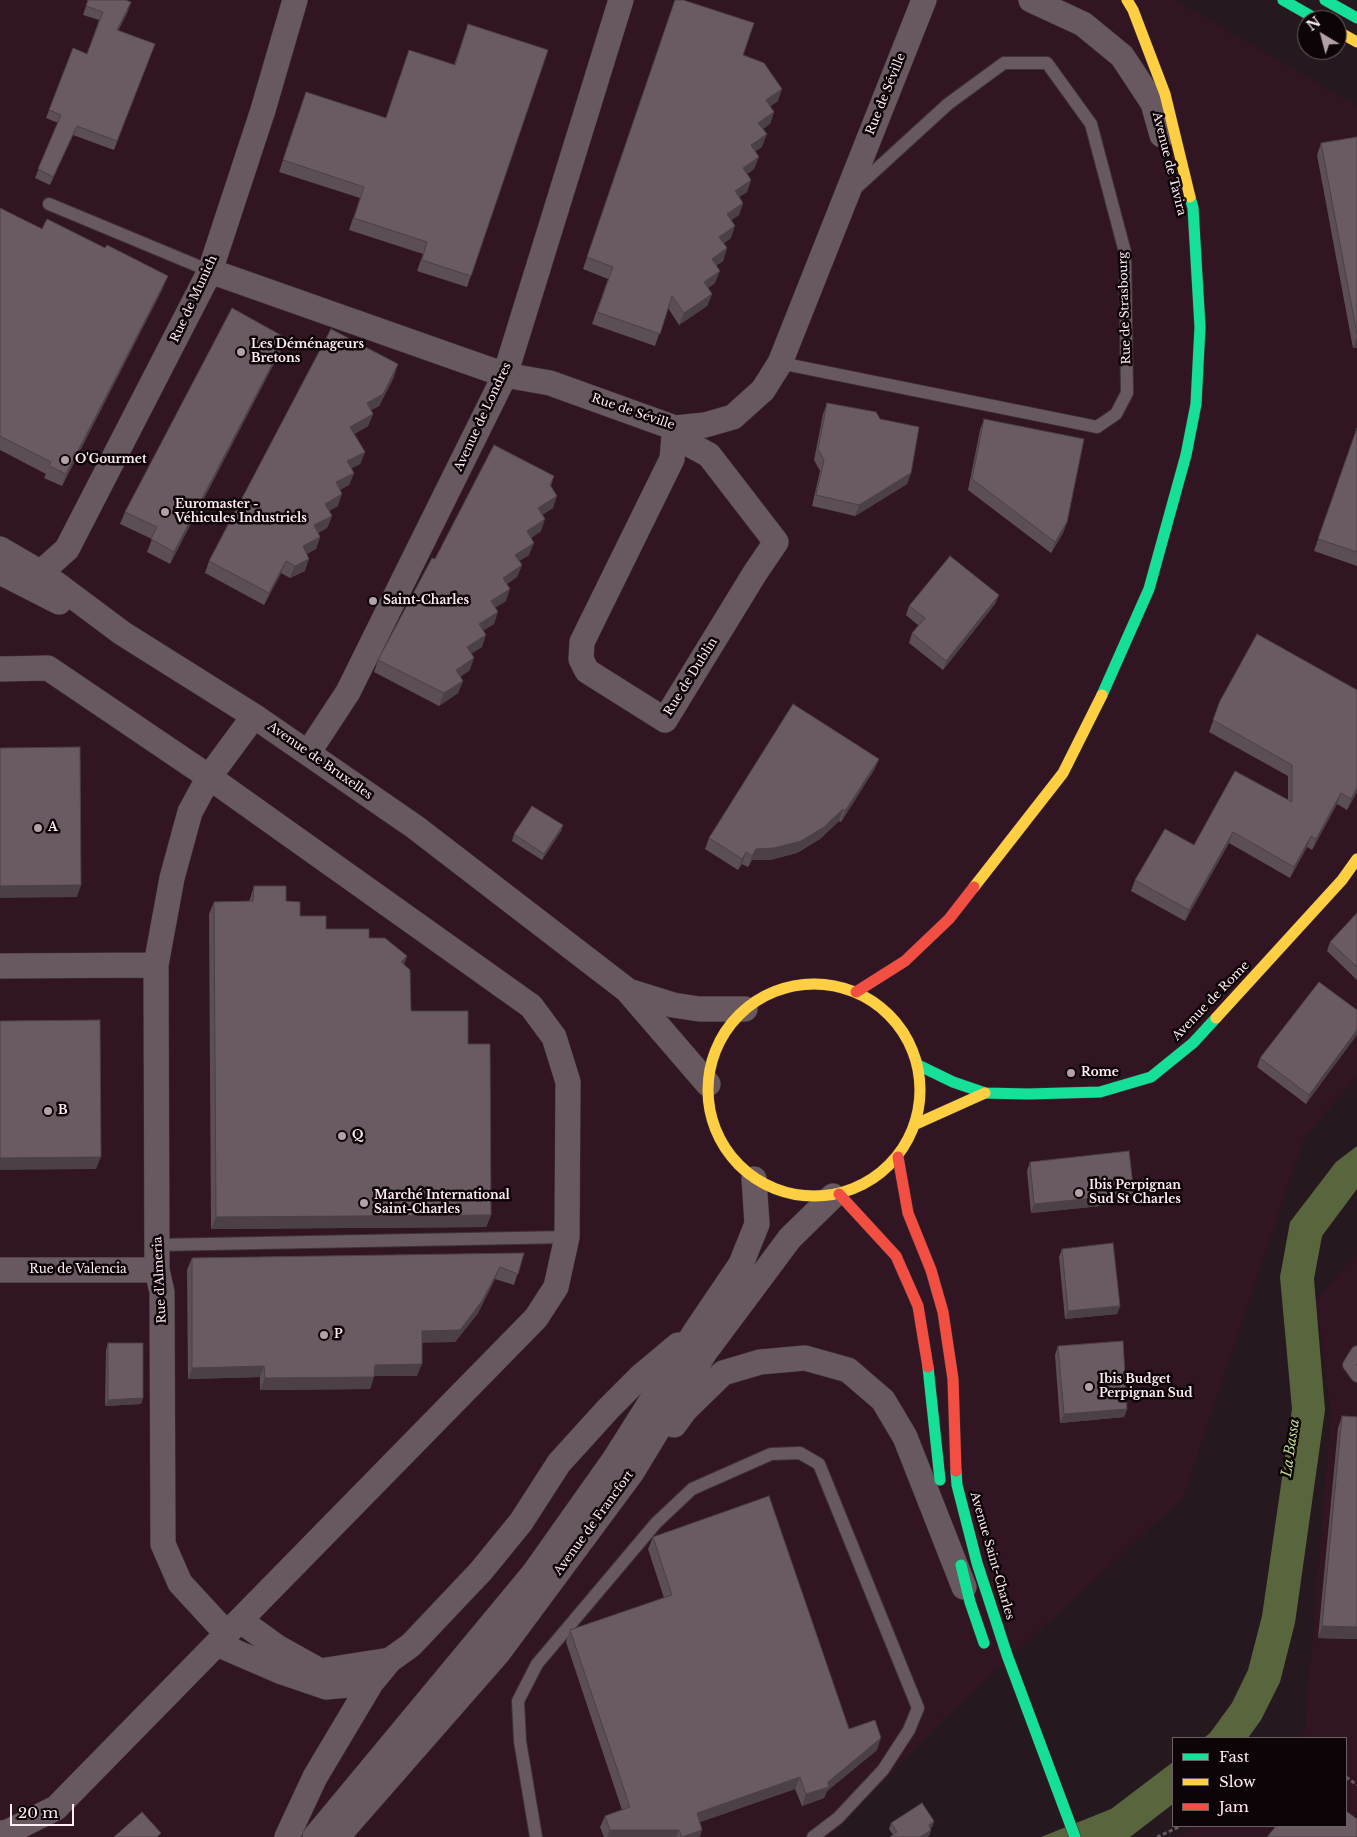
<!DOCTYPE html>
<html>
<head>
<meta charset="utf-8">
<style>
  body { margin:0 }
  #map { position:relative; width:1357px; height:1837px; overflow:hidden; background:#25181e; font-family:"Libre Baskerville",serif }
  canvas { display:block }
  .legend { position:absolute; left:1172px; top:1737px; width:175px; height:90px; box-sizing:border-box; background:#0d0407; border:1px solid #6d6065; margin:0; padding:6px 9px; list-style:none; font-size:15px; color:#feebf3 }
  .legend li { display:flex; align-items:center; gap:10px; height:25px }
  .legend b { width:25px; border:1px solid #6d6065 }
  .north { position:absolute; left:1297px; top:10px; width:50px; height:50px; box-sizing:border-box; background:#0d0407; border:1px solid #6d6065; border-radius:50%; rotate:323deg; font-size:14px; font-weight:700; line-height:20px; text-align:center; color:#feebf3 }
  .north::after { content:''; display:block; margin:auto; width:18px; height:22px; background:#b2a1a8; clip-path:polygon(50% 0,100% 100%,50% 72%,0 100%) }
  .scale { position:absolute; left:10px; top:1804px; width:64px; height:22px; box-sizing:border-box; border:2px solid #feebf3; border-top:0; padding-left:6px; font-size:15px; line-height:18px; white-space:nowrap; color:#feebf3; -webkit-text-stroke:4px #0d0407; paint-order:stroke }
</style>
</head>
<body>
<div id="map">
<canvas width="1357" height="1837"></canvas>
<ul class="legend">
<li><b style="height:6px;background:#16e098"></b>Fast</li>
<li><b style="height:6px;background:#ffcf43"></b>Slow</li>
<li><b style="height:6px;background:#f24e42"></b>Jam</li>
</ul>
<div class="north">N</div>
<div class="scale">20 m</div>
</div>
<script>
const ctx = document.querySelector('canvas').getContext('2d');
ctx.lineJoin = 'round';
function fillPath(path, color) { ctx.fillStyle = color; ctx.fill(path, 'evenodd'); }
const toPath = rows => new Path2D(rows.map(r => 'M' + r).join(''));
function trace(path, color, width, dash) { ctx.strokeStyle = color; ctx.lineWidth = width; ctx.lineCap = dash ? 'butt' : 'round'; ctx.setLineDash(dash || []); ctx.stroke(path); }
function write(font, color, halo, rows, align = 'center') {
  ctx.font = font + ' "Libre Baskerville",serif'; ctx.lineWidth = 5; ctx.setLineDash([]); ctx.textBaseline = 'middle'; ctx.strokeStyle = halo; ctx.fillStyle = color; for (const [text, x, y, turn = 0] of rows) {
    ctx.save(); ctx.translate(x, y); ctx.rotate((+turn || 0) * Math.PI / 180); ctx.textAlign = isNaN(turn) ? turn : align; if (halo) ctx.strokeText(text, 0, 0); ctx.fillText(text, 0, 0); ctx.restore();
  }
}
fillPath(toPath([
  [0,0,1175,0,1357,106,1357,1077,1304,1138,1183,1498,945,1718,830,1837,0,1837],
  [1357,1253,1357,1837,1175,1837,1198,1826,1346,1826,1346,1738,1304,1738,1331,1415,1316,1300]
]), '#321523');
fillPath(toPath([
  [1357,1146,1357,1189,1322,1236,1314,1279,1325,1410,1295,1623,1280,1682,1261,1720,1248,1738,1204,1738,1210,1733,1232,1703,1248,1670,1262,1616,1292,1409,1280,1277,1290,1222,1336,1162],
  [1173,1762,1173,1804,1130,1837,1041,1837,1111,1809]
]), '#59663d');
const lane = toPath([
  [49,204,210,271],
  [780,363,1097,427,1116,414,1127,393,1125,252,1091,124,1047,63,1004,63,948,104,855,189],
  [157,1245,567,1237],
  [1357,1352,1349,1365,1357,1376],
  [536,1837,520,1741,518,1701,537,1664,656,1523,692,1489,771,1454,800,1453,819,1464,918,1708,909,1730,883,1770,838,1818,813,1837]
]);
const street = toPath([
  [1031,0,1083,24,1122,56,1153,103,1162,135],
  [210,271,505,375,550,383,675,428,705,425,733,417,763,390,780,363,924,0],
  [674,436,709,455,776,542,755,573,665,720,587,671,581,659,582,642,672,459,674,436,675,428],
  [0,549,43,574,122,633,254,716,415,827,627,990,708,1084],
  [0,572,59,602],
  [43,574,48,566,67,549,210,271,263,110,295,0],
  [0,669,48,668,209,777,531,1006,554,1037,568,1082,567,1237,556,1287,536,1318,56,1808,8,1832,0,1833],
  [308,753,348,692,505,375,621,0],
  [0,966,156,965],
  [628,991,673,1005,699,1009,745,1009],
  [0,1270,157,1270],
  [674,1425,685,1410,723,1373,760,1362,805,1358,848,1370,883,1400,905,1437,964,1587],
  [241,1621,277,1647,320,1671,390,1660],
  [227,1634,180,1583,163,1544,162,1292,157,1270,156,965,172,878,190,812,209,777,254,716],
  [217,1644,282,1672,326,1687,371,1683],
  [287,1837,315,1777,371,1683,390,1660,411,1645,481,1571,521,1522,559,1463,608,1409,641,1376,678,1345],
  [315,1837,534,1573,614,1460,697,1329,741,1264,757,1224,754,1179],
  [337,1837,498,1653,632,1472,705,1352,790,1238,833,1196]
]);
const fast = toPath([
  [1283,0,1318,20],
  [1325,0,1357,18],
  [1102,695,1149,589,1186,455,1196,404,1200,327,1193,208,1190,197],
  [918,1065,953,1082,985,1093,1028,1094,1100,1092,1151,1077,1193,1043,1216,1018],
  [928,1367,940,1480],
  [956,1471,957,1485,977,1563,1007,1655,1075,1837],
  [961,1565,970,1602,984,1643]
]);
const slow = toPath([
  [1127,0,1133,10,1165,94,1190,197],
  [1337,31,1357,42],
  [974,887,1063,773,1102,695],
  '708 1090a106 106 0 1 1 212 0a106 106 0 1 1-212 0Z',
  [1216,1018,1342,880,1357,859],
  [916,1124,985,1093]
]);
const jam = toPath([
  [856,992,905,961,949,919,974,887],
  [898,1157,908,1213,931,1270,943,1312,953,1379,956,1471],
  [839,1194,896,1256,918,1306,928,1367]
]);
trace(lane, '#3e3238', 14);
trace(street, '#3e3238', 26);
trace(fast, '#3e3238', 12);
trace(slow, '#3e3238', 12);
trace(jam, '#3e3238', 12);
trace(toPath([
  [1346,1777,1357,1785],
  [1157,1837,1181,1826]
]), '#66595f', 3, [4, 2.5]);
trace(lane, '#67595f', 12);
trace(street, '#67595f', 25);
trace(fast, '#16e098', 11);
trace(slow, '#ffcf43', 11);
trace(jam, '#f24e42', 11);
fillPath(toPath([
  [675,0,743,55,778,101,770,106,774,112,770,124,763,129,762,147,755,151,754,169,747,174,751,180,747,192,739,197,743,203,739,215,731,220,731,238,724,243,727,248,723,261,716,266,715,283,708,288,712,294,707,306,679,325,668,308,655,346,592,324,608,279,583,269],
  [86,6,128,11,118,31,155,44,114,150,73,135,50,185,35,178,58,123,46,118,73,48,87,54,99,20,83,15],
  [468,24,548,50,467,287,417,271,423,254,349,230,360,198,279,172,306,92,386,118,454,65],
  [1357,137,1357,348,1353,348,1317,155,1321,143],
  [0,208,163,288,62,486,44,478,46,474,0,450],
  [286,338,281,350,170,564,147,552,152,539,120,524,125,512],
  [394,377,379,406,371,410,373,414,368,426,354,434,365,452,360,464,351,468,354,473,349,485,340,490,338,506,329,511,332,516,327,528,318,533,320,537,316,549,307,554,305,571,290,578,281,573,264,605,205,573,209,561],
  [827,403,911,473,907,484,855,516,812,506,820,471,814,460,823,414],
  [984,419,1067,522,1063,533,1051,553,968,490,980,430],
  [1357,428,1357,566,1314,551],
  [554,476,551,486,553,508,542,515,541,531,531,538,529,555,519,561,522,565,517,577,507,584,506,601,495,607,494,624,483,630,482,647,471,653,470,670,460,677,463,681,458,693,439,706,374,672,378,660,435,559],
  [999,595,995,604,943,670,909,643,912,633,919,626,906,615,909,606],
  [1357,690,1357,792,1347,810,1337,804,1312,850,1307,847,1290,878,1229,843,1185,921,1131,891,1135,880,1194,845,1288,799,1288,776,1209,732,1220,701],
  [879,759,874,770,841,822,839,821,820,839,797,853,770,860,752,860,748,867,742,864,738,870,705,849,709,838],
  [563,825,561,831,542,860,512,841,514,834],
  [254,886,286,901,300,916,326,929,369,938,407,956,404,965,411,1011,468,1044,491,1215,486,1227,211,1229,209,914,214,902,249,901,250,899],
  [1357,913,1357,980,1327,951,1330,942],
  [1357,1010,1306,1104,1257,1067,1260,1058],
  [1030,1162,1134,1194,1131,1203,1031,1213,1027,1171],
  [1062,1249,1120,1306,1117,1314,1065,1319,1059,1257],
  [524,1253,514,1285,495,1279,478,1313,455,1342,422,1342,417,1376,374,1376,370,1389,260,1390,260,1377,188,1379,187,1270,192,1258],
  [108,1343,141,1404,105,1406,106,1350],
  [1058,1346,1127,1409,1124,1417,1060,1423,1055,1355],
  [1342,1416,1357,1417,1357,1639,1318,1638,1338,1428],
  [653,1537,849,1729,877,1750,827,1791,824,1798,802,1806,795,1789,700,1822,700,1837,604,1837,600,1827,605,1816,622,1810,566,1642,570,1630,664,1598,648,1549],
  [934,1821,932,1827,930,1828,931,1830,929,1836,893,1835,889,1829,891,1823]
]), '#5b4e54');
fillPath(toPath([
  [131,2,128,11,114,39,117,30],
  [782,89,778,101,762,112,766,100],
  [774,112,770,124,754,135,758,123],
  [77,126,73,135,50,185,53,177],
  [767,134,762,147,746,157,751,145],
  [759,157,754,169,738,180,743,168],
  [751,180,747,192,730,203,735,191],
  [743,203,739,215,723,226,727,214],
  [735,226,731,238,715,249,719,237],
  [727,248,723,261,707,272,712,259],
  [720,271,715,283,699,294,704,282],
  [168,276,163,288,62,486,66,474],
  [712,294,707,306,679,325,684,313],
  [1357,337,1357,348,1353,348],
  [286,338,281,350,170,564,174,552],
  [398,364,394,377,379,406,362,415,367,403],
  [373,414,368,426,346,439,350,427],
  [365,452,360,464,343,473,347,461],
  [354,473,349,485,331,494,336,482],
  [911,473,907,484,855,516,859,505],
  [342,494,338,506,320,516,325,504],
  [557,496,553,508,534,520,538,508],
  [332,516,327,528,309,537,314,525],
  [545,519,541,531,522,543,527,531],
  [1067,522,1063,533,1051,553,1055,542],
  [320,537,316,549,298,558,303,546],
  [534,543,529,555,510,567,515,555],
  [309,559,305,571,290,578,295,566],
  [286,561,281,573,264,605,269,593],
  [522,565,517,577,498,590,503,578],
  [510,589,506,601,487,613,491,601],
  [999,595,995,604,943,670,946,661],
  [498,612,494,624,475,636,479,624],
  [486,635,482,647,463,659,467,647],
  [474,658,470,670,451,682,456,670],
  [463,681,458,693,439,706,444,693],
  [879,759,874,770,841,822,845,811],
  [1357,788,1357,792,1347,810,1351,799],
  [1341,793,1337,804,1312,850,1316,839],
  [843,809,839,821,820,839,797,853,770,860,752,860,748,867,752,856,756,849],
  [563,825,561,831,542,860,544,854],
  [1233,832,1229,843,1185,921,1189,910],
  [1311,836,1307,847,1290,878,1294,867],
  [746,852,742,864,738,870,742,859],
  [81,885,77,897,0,898,0,886],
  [407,956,403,968,401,962],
  [1357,1030,1357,1035,1306,1104,1309,1095],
  [101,1157,96,1169,0,1170,0,1158],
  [1134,1194,1131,1203,1031,1213,1034,1204],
  [491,1215,486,1227,211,1229,216,1217],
  [500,1267,495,1279,478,1313,455,1342,418,1343,422,1331],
  [1120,1306,1117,1314,1065,1319,1068,1311],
  [422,1364,417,1376,370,1376,375,1365],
  [264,1366,260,1377,188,1379,192,1368],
  [374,1377,370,1389,260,1390,265,1378],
  [143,1398,141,1404,105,1406,108,1400],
  [1127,1409,1124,1417,1060,1423,1064,1414],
  [1322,1626,1357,1627,1357,1639,1318,1638],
  [881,1738,877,1750,827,1791,824,1798,802,1806,806,1794,828,1782],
  [800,1777,795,1789,692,1825,697,1813],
  [934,1821,932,1827,927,1831,929,1825],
  [610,1830,679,1830,676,1837,607,1837],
  [702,1830,700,1837,682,1837],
  [931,1830,929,1836,927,1837,920,1837]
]), '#4a4045');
const building = toPath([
  [88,0,125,0,131,2,117,30,155,44,117,141,77,126,53,177,38,169,61,115,49,110,73,48,87,54,103,12,86,6,88,0],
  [675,0,683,0,754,23,743,55,764,63,782,89,766,100,774,112,758,123,767,134,751,145,759,157,743,168,751,180,735,191,743,203,727,214,735,226,719,237,727,248,712,259,720,271,704,282,712,294,684,313,672,296,660,334,597,312,613,267,587,257,675,0],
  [468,24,548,50,471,276,422,260,427,242,354,218,364,187,283,160,306,92,386,118,409,50,455,65,468,24],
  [1357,137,1357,334,1321,143,1357,137],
  [0,208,42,229,47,219,105,248,107,245,168,276,66,474,49,466,51,462,0,436,0,208],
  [232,308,286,338,174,552,151,539,157,527,125,512,232,308],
  [331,329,398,364,383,394,367,403,373,414,350,427,365,452,347,461,354,473,336,482,342,494,325,504,332,516,314,525,320,537,303,546,309,559,295,566,286,561,269,593,209,561,331,329],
  [827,403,876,412,880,419,919,427,911,473,859,505,816,495,824,460,818,449,827,403],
  [984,419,1084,439,1067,522,1055,542,972,479,984,419],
  [1357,428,1357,552,1318,539,1357,428],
  [494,445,554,476,550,485,557,496,538,508,545,519,527,531,534,543,515,555,522,565,503,578,510,589,491,601,498,612,479,624,486,635,467,647,474,658,456,670,463,681,444,693,378,660,432,558,435,559,494,445],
  [950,556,999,595,946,661,912,633,925,618,909,606,950,556],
  [1257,634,1357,690,1357,788,1351,799,1341,793,1316,839,1311,836,1294,867,1233,832,1189,910,1135,880,1165,829,1194,845,1235,771,1292,802,1292,765,1213,720,1220,701,1257,634],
  [793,704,879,759,845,811,843,809,824,827,801,841,774,848,756,849,752,856,746,852,742,859,709,838,793,704],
  [80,747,81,885,0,886,0,748,80,747],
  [532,806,563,825,544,854,514,834,532,806],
  [254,886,286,886,286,901,300,902,300,916,326,916,326,929,369,929,369,938,385,938,407,956,401,962,410,970,411,1011,468,1011,468,1044,490,1044,491,1215,216,1217,214,902,253,901,254,886],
  [1357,913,1357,967,1330,942,1357,913],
  [1319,982,1357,1010,1357,1030,1309,1095,1260,1058,1319,982],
  [100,1020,101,1157,0,1158,0,1021,100,1020],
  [1129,1151,1134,1194,1034,1204,1030,1162,1129,1151],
  [1113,1243,1120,1306,1068,1311,1062,1249,1113,1243],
  [524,1253,518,1274,500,1267,482,1301,460,1330,422,1331,422,1364,375,1365,374,1377,265,1378,264,1366,192,1368,192,1258,524,1253],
  [1123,1341,1127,1409,1064,1414,1058,1346,1123,1341],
  [108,1343,143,1343,143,1398,108,1400,108,1343],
  [1342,1416,1357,1417,1357,1627,1322,1626,1342,1416],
  [769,1496,849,1729,875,1720,881,1738,828,1782,829,1787,806,1794,800,1777,697,1813,702,1830,682,1837,679,1830,610,1830,605,1816,630,1807,570,1630,672,1595,653,1537,769,1496],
  [922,1803,934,1821,929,1825,931,1830,920,1837,890,1837,897,1832,891,1823,922,1803],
  [1346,1811,1357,1819,1357,1837,1267,1837,1276,1826,1346,1826,1346,1811],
  [142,1812,161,1833,157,1837,114,1837,142,1812]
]);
fillPath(building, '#6a5b62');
trace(building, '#4a4045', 1);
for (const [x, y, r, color] of [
  [241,352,5,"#b2a1a8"],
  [65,460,5,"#b2a1a8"],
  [165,512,5,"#b2a1a8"],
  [373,601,5,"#b2a1a8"],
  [38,828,5,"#b2a1a8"],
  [1071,1073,5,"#b2a1a8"],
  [48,1111,5,"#b2a1a8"],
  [342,1136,5,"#b2a1a8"],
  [1079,1193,5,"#b2a1a8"],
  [364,1203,5,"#b2a1a8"],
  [324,1335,5,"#b2a1a8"],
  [1089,1387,5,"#b2a1a8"]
]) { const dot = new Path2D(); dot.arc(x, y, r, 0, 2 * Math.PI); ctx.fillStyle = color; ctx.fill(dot); trace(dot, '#0d0407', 2); }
write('12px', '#feebf3', '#0d0407', [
  ["Rue de Séville",886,94,-68],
  ["Avenue de Tavira",1169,164,76],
  ["Rue de Munich",194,299,-65],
  ["Rue de Strasbourg",1125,308,-92],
  ["Rue de Séville",633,412,19],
  ["Avenue de Londres",483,417,-65],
  ["Rue de Dublin",691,677,-58],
  ["Avenue de Bruxelles",320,761,35],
  ["Avenue de Rome",1211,1001,-46],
  ["Rue de Valencia",78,1270],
  ["Rue d'Almeria",160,1280,-93],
  ["Avenue de Francfort",594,1523,-54],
  ["Avenue Saint-Charles",992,1556,74]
]);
write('bold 12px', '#feebf3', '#0d0407', [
  ["Les Déménageurs",251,345],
  ["Bretons",251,359],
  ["O'Gourmet",75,460],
  ["Euromaster -",175,505],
  ["Véhicules Industriels",175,519],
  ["Saint-Charles",383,601],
  ["A",48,828],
  ["Rome",1081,1073],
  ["B",58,1111],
  ["Q",352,1136],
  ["Ibis Perpignan",1089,1186],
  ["Sud St Charles",1089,1200],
  ["Marché International",374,1196],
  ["Saint-Charles",374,1210],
  ["P",334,1335],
  ["Ibis Budget",1099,1380],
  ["Perpignan Sud",1099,1394]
], 'left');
write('italic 14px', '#bfdb91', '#0d0407', [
  ["La Bassa",1291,1448,-82]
]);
</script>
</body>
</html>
